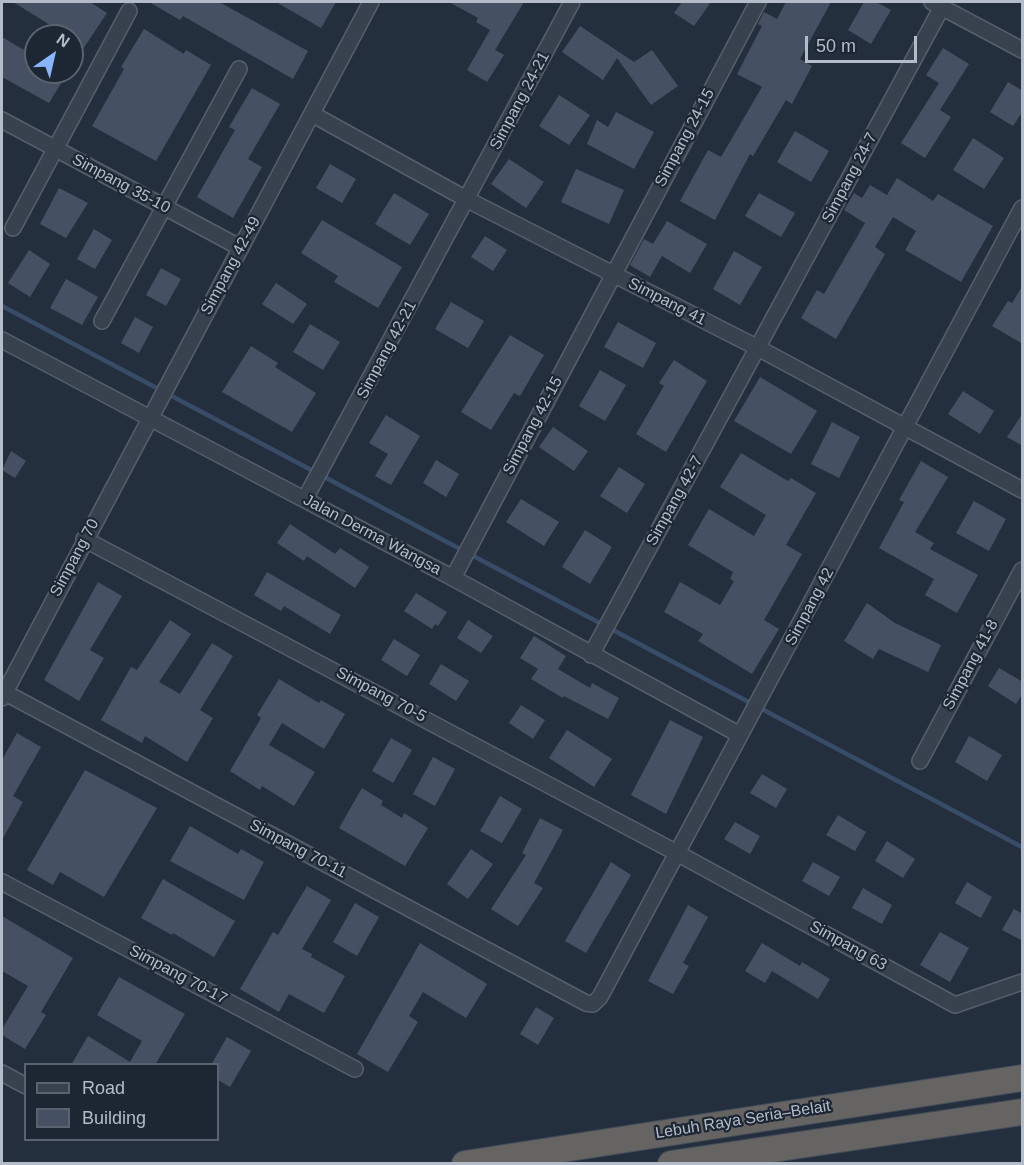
<!DOCTYPE html>
<html>
<head>
<meta charset="utf-8">
<style>
  body { margin:0 }
  #map { position:relative; width:1024px; height:1165px; overflow:hidden; background:#242f3e; font-family:Arial,sans-serif }
  canvas { display:block }
  .frame { position:absolute; inset:0; border:3px solid #b4bcc9; pointer-events:none }
  .legend { position:absolute; left:24px; top:1063px; width:195px; height:78px; box-sizing:border-box; background:#1d2633; border:2px solid #59626f; margin:0; padding:8px 10px; list-style:none; font-size:18px; color:#b4bcc9 }
  .legend li { display:flex; align-items:center; gap:12px; height:30px }
  .legend b { width:30px; border:2px solid #59626f }
  .north { position:absolute; left:24px; top:24px; width:60px; height:60px; box-sizing:border-box; background:#1d2633; border:2px solid #59626f; border-radius:50%; rotate:34deg; font-size:16px; font-weight:700; line-height:24px; text-align:center; color:#b4bcc9 }
  .north::after { content:''; display:block; margin:auto; width:21px; height:27px; background:#8ab4f8; clip-path:polygon(50% 0,100% 100%,50% 72%,0 100%) }
  .scale { position:absolute; left:805px; top:36px; width:112px; height:27px; box-sizing:border-box; border:3px solid #b4bcc9; border-top:0; padding-left:8px; font-size:18px; line-height:21px; white-space:nowrap; color:#b4bcc9; -webkit-text-stroke:4px #1d2633; paint-order:stroke }
</style>
</head>
<body>
<div id="map">
<canvas width="1024" height="1165"></canvas>
<div class="frame"></div>
<ul class="legend">
<li><b style="height:8px;background:#38414e"></b>Road</li>
<li><b style="height:16px;background:#455162"></b>Building</li>
</ul>
<div class="north">N</div>
<div class="scale">50 m</div>
</div>
<script>
const ctx = document.querySelector('canvas').getContext('2d');
ctx.lineJoin = 'round';
const toPath = rows => new Path2D(rows.map(r => 'M' + r).join(''));
function trace(path, color, width, dash) { ctx.strokeStyle = color; ctx.lineWidth = width; ctx.lineCap = dash ? 'butt' : 'round'; ctx.setLineDash(dash || []); ctx.stroke(path); }
function fillPath(path, color) { ctx.fillStyle = color; ctx.fill(path, 'evenodd'); }
function write(font, color, halo, rows, align = 'center') {
  ctx.font = font + ' Arial,sans-serif'; ctx.lineWidth = 4.5; ctx.setLineDash([]); ctx.textBaseline = 'middle'; ctx.strokeStyle = halo; ctx.fillStyle = color; for (const [text, x, y, turn = 0] of rows) {
    ctx.save(); ctx.translate(x, y); ctx.rotate((+turn || 0) * Math.PI / 180); ctx.textAlign = isNaN(turn) ? turn : align; if (halo) ctx.strokeText(text, 0, 0); ctx.fillText(text, 0, 0); ctx.restore();
  }
}
trace(toPath([
  [2,306,1022,847]
]), '#394c67', 4.5);
fillPath(toPath([
  [13,2,90,2,107,13,81,52,72,46,72,36,50,36,55,28],
  [149,2,219,2,308,51,293,79,183,16,180,20],
  [276,2,336,2,321,28],
  [449,2,524,2,495,50,504,55,487,82,467,70,490,30,476,22,478,18],
  [682,2,711,2,694,26,674,13],
  [786,2,831,2,800,59,812,66,792,104,786,100,753,156,750,154,715,220,680,201,708,150,721,157,762,87,737,74,762,26,758,24,764,12,777,19],
  [864,2,876,2,891,10,871,44,848,30],
  [580,26,634,62,652,50,678,86,651,105,617,58,603,80,562,52],
  [144,29,184,54,186,50,211,65,156,161,92,126,124,69,121,67],
  [2,37,36,57,36,72,68,72,49,103,2,77],
  [943,48,969,64,940,110,951,117,925,158,901,143,939,83,926,75],
  [1008,82,1023,91,1023,111,1013,126,990,112],
  [252,88,280,104,248,159,262,167,233,218,197,197,235,130,229,127],
  [559,95,590,115,569,145,539,126],
  [616,112,654,132,634,169,587,144,597,120,608,127],
  [795,131,829,151,811,182,777,162],
  [973,138,1004,158,984,189,953,170],
  [509,159,544,182,526,208,491,184],
  [330,164,356,179,342,203,316,188],
  [576,169,624,190,609,224,561,202],
  [897,178,933,201,938,194,993,226,961,282,905,250,916,231,893,217,875,247,885,254,836,339,801,318,817,290,824,294,865,223,844,210,854,193,862,198,870,185,887,195],
  [59,188,88,203,66,238,40,224],
  [394,193,429,214,410,245,375,224],
  [759,193,795,213,781,237,745,216],
  [322,220,402,267,378,308,334,282,338,276,301,253],
  [667,221,707,244,690,273,662,256,650,277,630,265,644,239,653,244],
  [94,229,112,240,95,269,77,259],
  [485,236,507,250,493,271,471,257],
  [29,250,50,264,30,297,8,283],
  [734,251,762,267,740,305,713,289],
  [161,268,181,279,166,306,146,295],
  [66,279,98,297,82,325,50,308],
  [276,283,307,304,293,324,262,304],
  [1023,285,1023,344,992,326,1008,301,1012,303],
  [451,302,484,321,468,348,435,329],
  [135,317,153,327,139,353,121,343],
  [618,322,656,343,643,368,604,347],
  [310,324,340,342,323,370,293,352],
  [510,335,544,355,520,396,514,393,491,430,461,412],
  [251,346,278,363,275,367,316,393,292,432,222,392],
  [674,360,707,381,666,452,636,434,664,386,659,383],
  [600,370,626,385,605,421,579,406],
  [760,377,817,411,791,454,734,421],
  [963,391,994,411,980,434,948,414],
  [1023,413,1023,446,1007,437],
  [386,415,420,436,391,485,375,476,388,454,369,443],
  [832,422,860,437,839,478,811,464],
  [553,427,588,451,574,471,539,447],
  [11,451,26,461,15,478,2,470],
  [741,453,788,481,791,478,816,493,786,545,802,554,764,620,779,629,752,674,698,641,703,634,664,612,680,582,720,605,734,581,730,579,733,572,688,545,709,509,754,536,766,515,720,487],
  [436,460,459,474,446,497,423,483],
  [921,461,948,477,915,532,934,543,930,549,978,575,957,613,925,595,934,579,879,548,904,502,899,500],
  [619,467,645,484,627,513,600,496],
  [521,499,559,522,544,546,506,522],
  [974,501,1006,519,989,551,956,533],
  [290,524,335,554,340,548,369,567,355,588,307,556,304,561,277,543],
  [585,530,612,547,590,584,562,567],
  [267,572,341,615,330,634,284,606,281,611,254,595],
  [98,582,122,596,90,650,104,658,79,701,44,680],
  [416,593,447,612,438,626,435,624,432,629,404,611],
  [867,603,895,623,941,645,928,672,879,649,873,659,844,641],
  [170,620,191,634,159,682,180,694,212,643,233,656,200,710,213,718,187,762,145,736,142,743,101,720,131,667,137,670],
  [468,620,493,636,481,653,457,638],
  [534,636,566,656,558,669,590,688,592,683,619,698,608,719,564,696,563,698,531,679,538,669,520,658],
  [394,639,420,655,407,676,381,660],
  [441,664,469,681,456,701,429,684],
  [999,668,1023,682,1023,693,1016,704,988,686],
  [279,679,319,703,321,700,345,714,324,749,282,723,269,745,315,772,294,806,262,786,260,790,230,771,261,718,257,715],
  [521,705,545,720,533,739,509,723],
  [670,720,703,737,666,814,631,795],
  [567,730,612,759,594,787,549,758],
  [17,733,41,747,13,796,23,802,2,840,2,760],
  [969,736,1002,755,987,781,955,762],
  [391,738,412,750,393,783,372,771],
  [433,757,455,769,435,806,413,794],
  [85,770,157,808,104,897,60,872,53,885,27,870],
  [762,774,787,789,776,808,750,793],
  [362,788,383,801,381,805,402,818,404,813,428,828,405,866,339,828],
  [500,796,522,809,502,843,480,831],
  [838,815,866,832,855,851,826,835],
  [540,818,563,830,534,883,543,888,518,926,491,909,526,855,522,853],
  [735,822,760,836,750,854,724,839],
  [190,826,238,854,241,849,264,862,244,900,170,861],
  [887,841,915,859,903,878,875,861],
  [471,849,493,864,468,899,447,884],
  [611,862,631,875,586,953,565,941],
  [813,862,840,877,829,896,802,881],
  [163,879,235,921,214,957,173,933,172,935,141,918],
  [967,882,992,897,981,918,955,903],
  [307,886,331,900,302,949,312,954,311,957,345,976,324,1013,289,994,279,1012,240,989,273,932,278,935],
  [863,888,892,905,882,924,852,908],
  [355,903,379,917,357,956,333,942],
  [688,905,708,917,683,963,689,966,673,994,648,981],
  [1014,909,1023,914,1023,941,1002,930],
  [2,916,73,958,41,1012,46,1015,25,1049,2,1035,2,1029,28,986,2,971],
  [940,932,969,948,950,982,920,965],
  [420,943,487,984,466,1018,423,992,409,1016,418,1022,388,1072,357,1054],
  [762,943,800,966,802,962,830,979,818,999,772,971,765,983,745,971],
  [119,977,185,1014,155,1065,71,1065,88,1036,130,1062,142,1041,97,1015],
  [536,1007,554,1018,538,1045,520,1034],
  [227,1037,251,1051,230,1087,218,1080,218,1065,211,1065]
]), '#455162');
const minor = toPath([
  [932,2,1022,50],
  [312,114,468,200,758,348,1022,490],
  [2,120,241,248],
  [13,228,129,11],
  [102,321,239,69],
  [2,340,453,578,740,735],
  [305,499,572,2],
  [84,539,677,853,955,1005,1022,982],
  [453,578,758,2],
  [591,655,942,7],
  [2,691,586,1003,593,1004,600,997,1022,208],
  [2,698,371,2],
  [920,761,1022,570],
  [2,882,355,1069],
  [2,1073,26,1086]
]);
const trunk = toPath([
  [465,1164,1022,1078],
  [671,1164,1022,1112]
]);
trace(minor, '#565f6c', 18);
trace(trunk, '#434c59', 28);
trace(minor, '#38414e', 15);
trace(trunk, '#656462', 26);
write('16px', '#b4bcc9', '#1d2633', [
  ["Simpang 24-21",520,101,-62],
  ["Simpang 24-15",685,138,-62],
  ["Simpang 24-7",850,178,-62],
  ["Simpang 35-10",121,184,28],
  ["Simpang 42-49",231,266,-62],
  ["Simpang 41",667,302,27],
  ["Simpang 42-21",387,350,-62],
  ["Simpang 42-15",533,426,-62],
  ["Simpang 42-7",675,501,-61],
  ["Jalan Derma Wangsa",372,535,28],
  ["Simpang 70",75,558,-62],
  ["Simpang 42",810,607,-62],
  ["Simpang 41-8",971,665,-62],
  ["Simpang 70-5",381,695,28],
  ["Simpang 70-11",298,849,28],
  ["Simpang 63",848,946,29],
  ["Simpang 70-17",178,975,28],
  ["Lebuh Raya Seria–Belait",743,1120,-9]
]);
</script>
</body>
</html>
